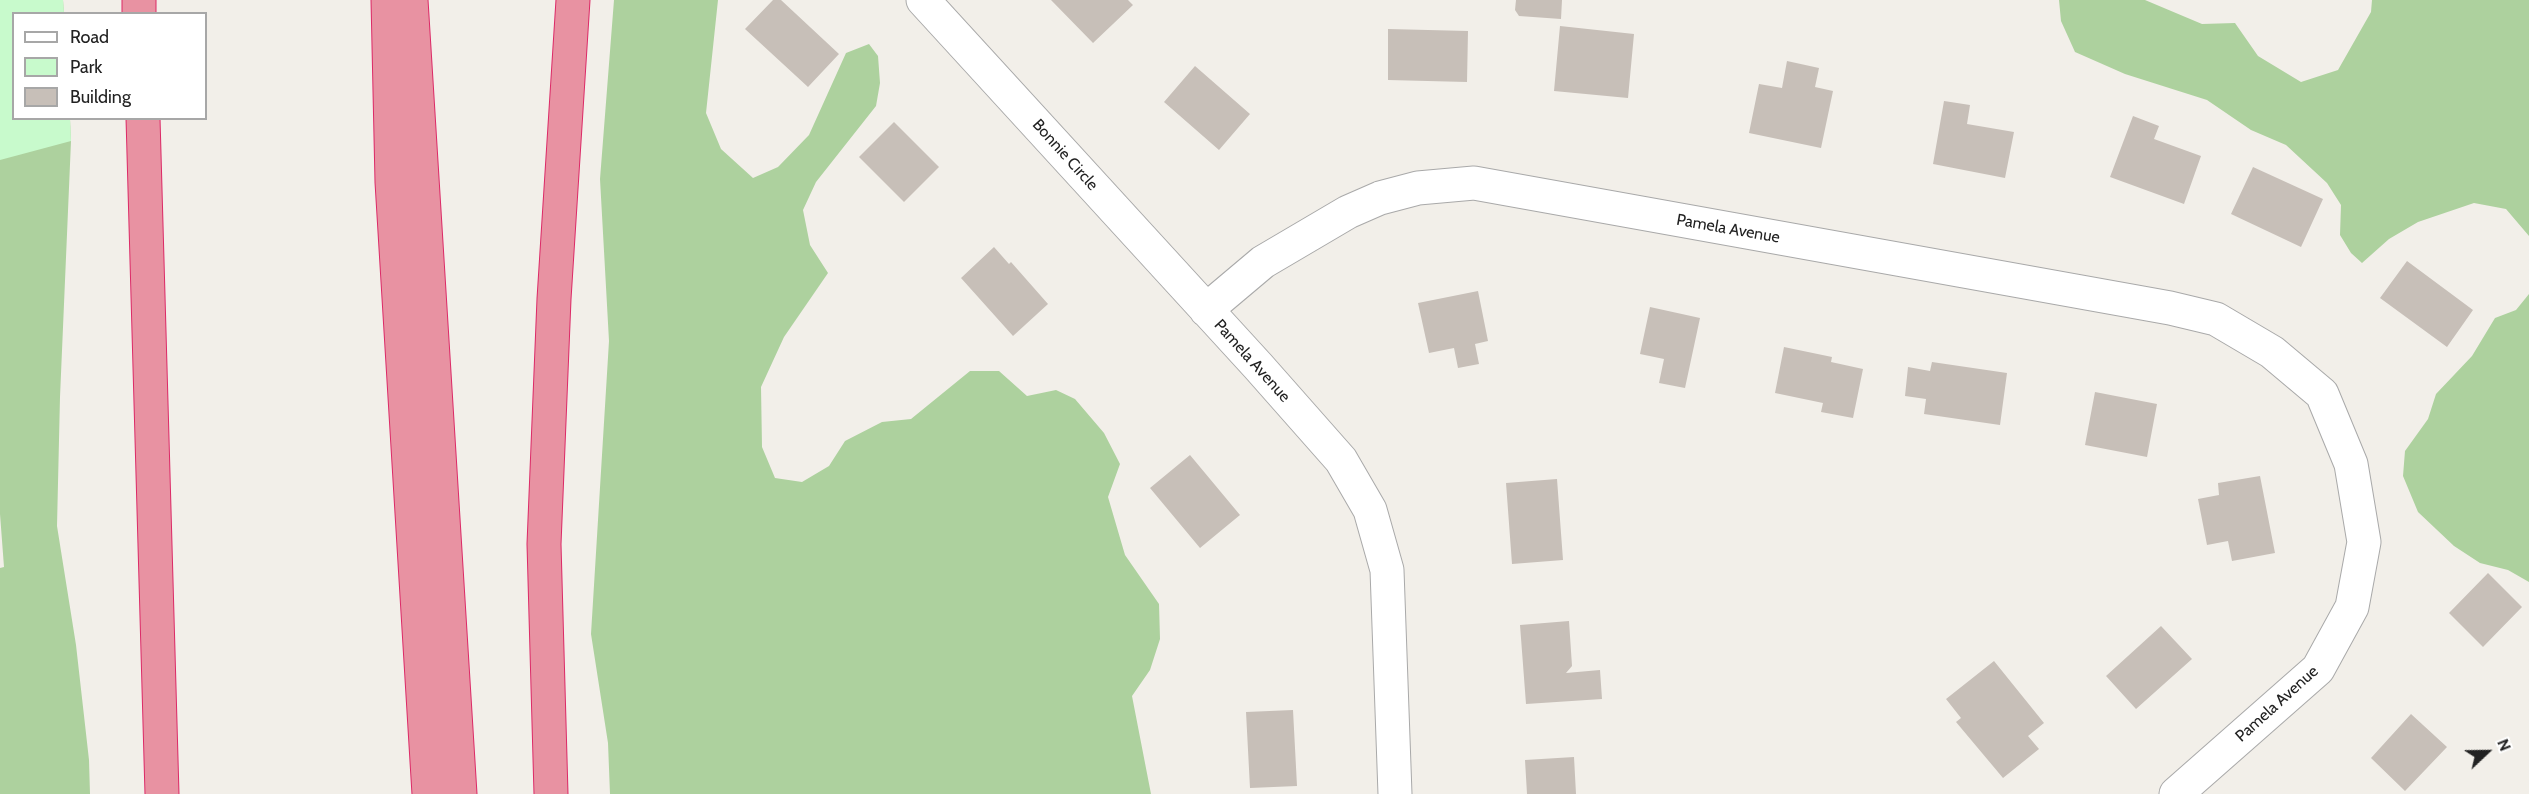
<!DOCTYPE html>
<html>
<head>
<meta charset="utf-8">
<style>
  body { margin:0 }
  #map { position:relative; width:2529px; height:794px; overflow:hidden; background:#f2efe9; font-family:Cabin,sans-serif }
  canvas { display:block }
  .legend { position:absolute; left:12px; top:12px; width:195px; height:108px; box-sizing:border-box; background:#fff; border:2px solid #a7a7a7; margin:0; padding:8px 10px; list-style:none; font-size:18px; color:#222 }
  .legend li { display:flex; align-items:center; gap:12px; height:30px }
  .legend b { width:30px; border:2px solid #a7a7a7 }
  .north { position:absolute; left:2457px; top:722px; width:60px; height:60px; -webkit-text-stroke:4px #fff; paint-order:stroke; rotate:68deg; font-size:16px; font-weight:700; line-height:24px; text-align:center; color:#222 }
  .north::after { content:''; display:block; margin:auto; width:21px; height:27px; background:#222; clip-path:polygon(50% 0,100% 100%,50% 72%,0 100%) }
</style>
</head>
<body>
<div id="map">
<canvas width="2529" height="794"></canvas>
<ul class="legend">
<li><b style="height:8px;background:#fff"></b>Road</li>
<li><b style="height:16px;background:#c8facc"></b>Park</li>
<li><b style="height:16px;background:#c7bfb8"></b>Building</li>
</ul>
<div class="north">N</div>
</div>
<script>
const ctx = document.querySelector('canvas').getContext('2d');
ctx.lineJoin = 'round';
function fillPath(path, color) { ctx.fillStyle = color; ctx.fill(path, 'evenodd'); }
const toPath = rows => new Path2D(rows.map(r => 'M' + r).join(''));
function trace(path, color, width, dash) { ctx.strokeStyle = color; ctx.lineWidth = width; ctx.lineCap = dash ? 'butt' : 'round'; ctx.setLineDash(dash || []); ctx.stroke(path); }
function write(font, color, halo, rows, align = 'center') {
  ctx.font = font + ' Cabin,sans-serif'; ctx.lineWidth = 5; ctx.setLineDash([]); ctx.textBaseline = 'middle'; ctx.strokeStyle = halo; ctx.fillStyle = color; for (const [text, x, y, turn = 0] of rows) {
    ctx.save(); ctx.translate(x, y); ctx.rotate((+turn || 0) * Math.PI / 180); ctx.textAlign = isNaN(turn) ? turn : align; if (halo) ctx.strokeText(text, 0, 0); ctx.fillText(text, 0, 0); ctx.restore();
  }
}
fillPath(toPath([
  [0,0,63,0,64,13,14,14,14,118,70,119,71,141,60,397,57,526,76,645,89,760,90,794,0,794,0,568,4,567,0,514],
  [614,0,718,0,706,113,721,149,753,178,778,167,809,135,846,53,869,44,878,56,880,83,876,106,816,182,803,210,810,245,828,273,784,337,761,387,762,447,775,478,802,482,829,466,845,441,882,422,911,419,970,371,999,371,1027,396,1056,390,1075,399,1104,433,1120,464,1108,497,1125,555,1159,604,1160,639,1150,670,1132,696,1151,794,610,794,608,743,591,634,609,341,600,179],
  [2059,0,2145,0,2202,24,2235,23,2258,56,2301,82,2338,70,2371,12,2372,0,2529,0,2529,236,2506,209,2474,203,2418,222,2389,239,2362,263,2351,253,2340,235,2341,205,2327,183,2286,145,2251,130,2207,100,2125,74,2075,52,2061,21],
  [2529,294,2529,582,2508,570,2480,563,2454,546,2418,512,2403,476,2405,451,2428,419,2436,394,2472,356,2495,318,2516,310]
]), '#add19e');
fillPath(toPath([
  [0,0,63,0,64,13,14,14,14,118,70,119,71,141,0,160]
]), '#c8facc');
fillPath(toPath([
  [773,0,781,0,839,54,808,87,745,29],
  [1051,0,1128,0,1133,5,1093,43],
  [1516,0,1562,0,1561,19,1519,16,1515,10],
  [1560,26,1634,34,1628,98,1554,91],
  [1388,29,1468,31,1467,82,1388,80],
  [1787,61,1819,68,1815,87,1833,91,1821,148,1749,133,1759,84,1782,88],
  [1195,66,1250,114,1219,150,1164,102],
  [1944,101,1970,105,1967,124,2014,132,2005,178,1933,164],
  [2133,116,2159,126,2154,139,2201,156,2184,204,2110,177],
  [894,122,939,167,904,202,859,157],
  [2253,167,2323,199,2301,247,2231,214],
  [994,247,1009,264,1011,262,1048,304,1013,336,961,278],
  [2407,261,2473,310,2447,347,2380,298],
  [1478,291,1488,341,1475,344,1479,364,1458,368,1454,348,1429,353,1418,303],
  [1650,307,1700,318,1685,388,1659,383,1664,359,1640,354],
  [1784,347,1832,357,1831,362,1863,369,1853,418,1821,412,1823,403,1775,393],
  [1932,362,2007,373,2000,425,1924,414,1926,399,1905,396,1908,367,1930,371],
  [2095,392,2157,404,2147,457,2085,445],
  [1190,455,1240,515,1200,548,1150,488],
  [2260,476,2275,553,2232,561,2228,541,2207,545,2198,499,2219,495,2218,483],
  [1557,479,1563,560,1512,564,1506,483],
  [2488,573,2522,607,2483,647,2449,613],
  [1569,621,1572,666,1566,673,1600,670,1602,699,1526,704,1520,625],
  [2161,626,2192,659,2136,709,2106,676],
  [1994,661,2044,723,2028,736,2039,749,2003,778,1956,722,1961,718,1946,699],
  [1293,710,1297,786,1250,788,1246,712],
  [2411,714,2447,747,2405,791,2371,758],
  [1574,757,1576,794,1527,794,1525,760]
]), '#c7bfb8');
const minor = toPath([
  [923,0,1258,366,1341,460,1370,510,1387,570,1395,794],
  [1206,310,1263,262,1348,212,1380,198,1418,188,1474,183,2170,308,2216,319,2272,352,2322,394,2351,464,2364,542,2352,607,2318,669,2176,794]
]);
const motorway = toPath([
  [139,0,139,14],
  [388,0,392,182,429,794],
  [411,0,460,794],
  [143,118,162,794],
  [551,794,544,544,554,299,573,0]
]);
trace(minor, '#a9a9a9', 35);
trace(motorway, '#dc2a67', 35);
trace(minor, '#fff', 33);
trace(motorway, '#e892a2', 33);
write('16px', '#222', '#fff', [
  ["Bonnie Circle",1065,155,48],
  ["Pamela Avenue",1728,229,10],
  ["Pamela Avenue",1252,361,48],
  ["Pamela Avenue",2277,704,-42]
]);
</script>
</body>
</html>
